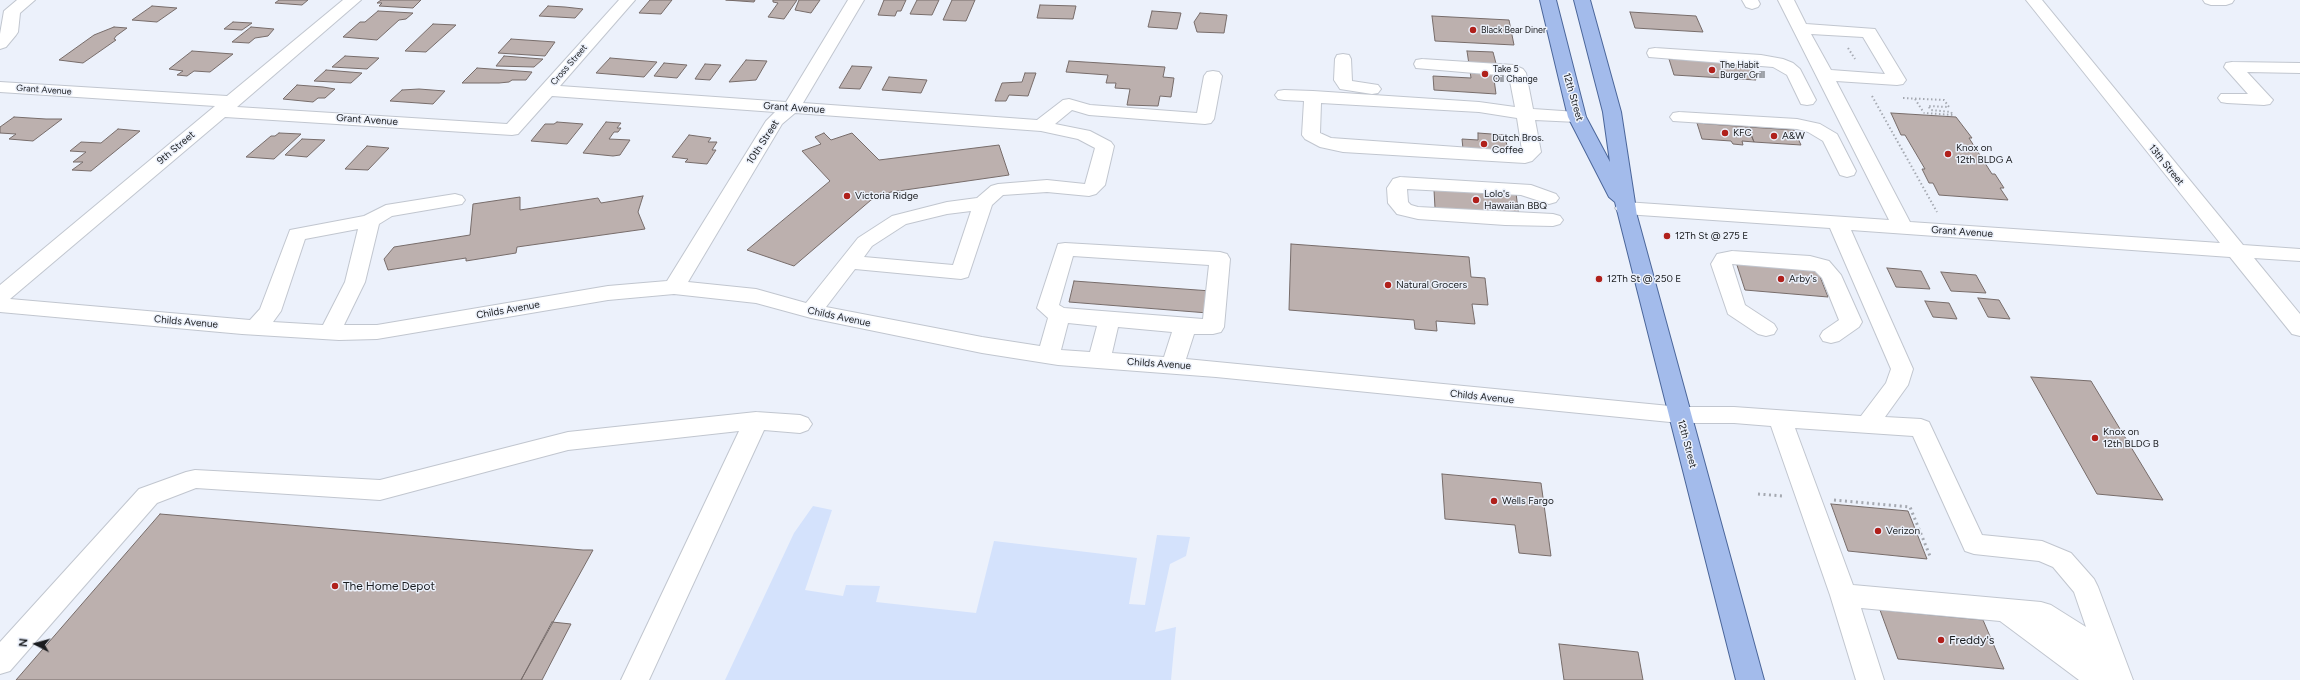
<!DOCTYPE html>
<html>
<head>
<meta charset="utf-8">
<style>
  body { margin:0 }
  #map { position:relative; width:2300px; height:680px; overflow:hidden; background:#ecf1fb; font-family:Figtree,sans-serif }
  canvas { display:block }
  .north { position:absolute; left:16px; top:624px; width:40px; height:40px; -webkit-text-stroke:3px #ecf1fb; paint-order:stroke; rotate:276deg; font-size:11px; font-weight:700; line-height:16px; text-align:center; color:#1a1c1f }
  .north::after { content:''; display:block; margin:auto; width:14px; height:18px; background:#1a1c1f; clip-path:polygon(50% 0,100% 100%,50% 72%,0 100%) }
</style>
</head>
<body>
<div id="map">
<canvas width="2300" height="680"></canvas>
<div class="north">N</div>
</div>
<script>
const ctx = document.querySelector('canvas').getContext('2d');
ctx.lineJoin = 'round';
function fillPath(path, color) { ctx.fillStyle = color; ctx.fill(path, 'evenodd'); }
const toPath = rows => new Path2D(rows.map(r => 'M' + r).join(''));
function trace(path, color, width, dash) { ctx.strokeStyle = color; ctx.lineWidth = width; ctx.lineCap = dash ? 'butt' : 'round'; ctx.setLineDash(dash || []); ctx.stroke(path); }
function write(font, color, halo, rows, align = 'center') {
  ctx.font = font + ' Figtree,sans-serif'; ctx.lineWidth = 3; ctx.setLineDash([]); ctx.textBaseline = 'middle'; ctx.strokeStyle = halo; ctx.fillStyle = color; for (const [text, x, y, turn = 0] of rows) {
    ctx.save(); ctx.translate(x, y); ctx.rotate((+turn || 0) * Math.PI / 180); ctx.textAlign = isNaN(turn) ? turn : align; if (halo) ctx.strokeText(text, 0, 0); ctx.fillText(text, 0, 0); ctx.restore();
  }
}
fillPath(toPath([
  [813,506,832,510,805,590,843,596,846,585,880,586,876,602,976,613,994,541,1137,558,1129,604,1145,605,1157,535,1190,537,1186,556,1170,564,1155,632,1176,627,1171,680,725,680,794,533]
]), '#d4e2fc');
const building = toPath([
  [279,0,308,0,302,5,275,3,279,0],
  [381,0,421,0,413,8,379,6,382,3,377,3,381,0],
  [650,0,672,0,661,14,639,13,650,0],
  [726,0,755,0,754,2,726,0],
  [773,0,797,0,784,19,768,17,778,3,773,2,773,0],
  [799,0,820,0,811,13,795,10,799,0],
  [884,0,906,0,901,11,897,11,895,16,878,15,884,0],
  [917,0,939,0,932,15,910,14,917,0],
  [952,0,975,0,966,21,943,20,952,0],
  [1040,5,1076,6,1073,19,1037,18,1040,5],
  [152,6,177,8,157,22,132,20,152,6],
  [548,6,565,7,583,9,575,18,539,16,548,6],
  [378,11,413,13,406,19,399,20,377,40,343,37,360,22,365,22,378,11],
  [1152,11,1181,13,1177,29,1148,27,1152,11],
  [1630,12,1696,16,1703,32,1635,28,1630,12],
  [1200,13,1227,15,1224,33,1197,32,1194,22,1200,13],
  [1432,16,1509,20,1514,45,1435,41,1432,16],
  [233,22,252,23,242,30,224,29,233,22],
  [433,24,456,25,426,52,405,51,433,24],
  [114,27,127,28,116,36,114,39,116,40,83,63,59,60,94,35,114,27],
  [251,27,274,29,268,36,255,38,249,43,232,42,251,27],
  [511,39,555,42,545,56,498,53,511,39],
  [192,51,233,54,210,72,194,71,187,76,177,75,183,71,169,69,192,51],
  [1467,51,1493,52,1500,79,1494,79,1496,94,1434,90,1433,76,1471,78,1467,51],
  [345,56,379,58,367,69,332,67,345,56],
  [504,56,542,59,543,59,534,67,496,66,504,56],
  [610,58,657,62,644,77,596,73,610,58],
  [1669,59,1742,63,1750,66,1756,80,1674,75,1669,59],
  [746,60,767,61,756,80,729,82,746,60],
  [1069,61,1165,67,1163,77,1174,78,1171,97,1160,96,1158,106,1127,105,1130,89,1115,88,1116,83,1106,83,1108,75,1066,72,1069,61],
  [664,63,687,65,677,78,654,76,664,63],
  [705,64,721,65,710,80,695,79,705,64],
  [852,66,872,67,860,89,839,88,852,66],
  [477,68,532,72,526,80,512,80,509,82,499,83,462,83,477,68],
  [326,70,362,73,351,83,314,81,326,70],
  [1025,73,1036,73,1028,96,1009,95,1006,101,995,101,1002,83,1022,82,1025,73],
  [889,77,927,80,921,93,882,90,889,77],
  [297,85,323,87,335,89,325,98,318,98,313,102,283,99,297,85],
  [402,90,419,89,445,91,433,104,390,101,402,90],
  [1891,113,1956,117,1972,138,1969,138,1992,174,1995,174,2004,188,2000,188,2008,200,1939,195,1933,183,1929,183,1922,169,1925,169,1905,135,1901,135,1891,113],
  [14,117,46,119,62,119,33,141,9,139,16,134,0,133,0,127,14,117],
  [557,122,583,124,567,144,531,141,545,124,554,124,557,122],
  [606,122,621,123,617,128,621,128,618,132,614,132,609,139,630,140,620,155,613,156,583,153,606,122],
  [1697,123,1748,127,1754,142,1742,141,1743,145,1733,144,1731,141,1702,139,1697,123],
  [1748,127,1794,130,1801,145,1754,142,1748,127],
  [118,129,140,131,91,171,72,170,83,162,73,162,86,152,70,151,81,142,101,143,118,129],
  [279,133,301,134,274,159,246,157,271,136,275,136,279,133],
  [824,133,831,140,852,133,879,160,999,145,1009,175,891,192,871,200,794,266,747,250,830,181,802,151,821,144,815,137,824,133],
  [1478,133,1505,135,1508,152,1463,149,1462,139,1478,140,1478,133],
  [689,135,711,138,708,142,717,142,712,150,716,150,707,164,685,162,688,159,672,157,689,135],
  [302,139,325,140,307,157,285,155,302,139],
  [367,146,389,148,368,170,345,169,367,146],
  [1434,190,1516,193,1519,217,1435,208,1434,190],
  [643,196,638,212,645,229,517,247,516,253,466,261,466,258,388,270,384,259,394,247,470,235,473,204,520,197,520,210,598,198,601,203,643,196],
  [1291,244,1469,257,1471,277,1485,278,1488,305,1472,304,1475,324,1436,321,1437,331,1415,329,1414,320,1289,310,1291,244],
  [1736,262,1817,269,1828,297,1745,290,1736,262],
  [1887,268,1921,271,1930,289,1896,287,1887,268],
  [1941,272,1976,275,1986,293,1951,291,1941,272],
  [1074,281,1211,291,1208,313,1069,302,1074,281],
  [1978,298,1999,300,2010,319,1988,317,1978,298],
  [1925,301,1949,303,1957,319,1933,317,1925,301],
  [2031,377,2091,381,2163,500,2097,494,2031,377],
  [1442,474,1541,483,1551,556,1519,553,1515,525,1445,519,1442,474],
  [1831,504,1908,511,1927,559,1848,551,1831,504],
  [160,514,583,550,593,550,521,680,16,680,160,514],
  [1880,610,1983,620,2004,669,1898,659,1880,610],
  [552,622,571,624,542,680,521,680,552,622],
  [1559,644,1638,652,1643,680,1564,680,1559,644]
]);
fillPath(building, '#bcb0ae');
trace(building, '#776c6a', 1);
const minor = toPath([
  [17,0,35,0,20,13,18,32,16,35,6,47,0,49,0,34,4,11,17,0],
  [343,0,361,0,237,107,507,124,619,0,635,0,560,86,786,102,848,0,864,0,803,103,1037,120,1063,100,1069,99,1090,105,1197,113,1204,76,1207,72,1213,71,1219,72,1222,76,1214,119,1211,123,1205,124,1089,115,1072,110,1055,124,1090,131,1111,142,1114,146,1105,185,1096,194,1089,196,1047,192,1003,195,992,205,968,277,961,279,855,269,826,307,982,337,1040,346,1048,318,1037,308,1058,244,1065,243,1220,252,1227,254,1230,259,1224,327,1221,332,1213,334,1194,334,1186,359,1680,407,1734,407,1861,416,1886,383,1891,369,1830,228,1625,214,1618,212,1615,208,1618,204,1625,202,1889,220,1778,0,1794,0,1806,24,1875,29,1906,80,1903,84,1897,85,1836,81,1910,222,2220,243,2026,0,2042,0,2243,245,2300,249,2300,261,2254,258,2300,314,2300,336,2292,334,2230,257,1851,230,1913,369,1908,385,1885,417,1921,419,1929,422,1982,535,2042,541,2071,553,2094,579,2098,587,2133,680,2079,680,2000,621,1861,608,1884,680,1856,680,1830,595,1771,426,1734,423,1680,423,1216,377,1058,365,982,353,811,318,756,303,674,294,608,300,377,339,339,340,242,334,0,312,0,285,215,106,0,92,0,82,227,96,343,0],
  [1811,34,1863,37,1885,74,1831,70,1811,34],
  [552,96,775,112,766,121,667,281,608,286,377,325,344,325,365,282,379,224,392,216,462,204,465,200,462,196,455,194,386,205,364,216,290,230,260,309,250,320,10,299,225,117,512,135,518,134,552,96],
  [795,113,1041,131,1078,139,1095,148,1085,184,1047,180,998,184,991,186,977,198,947,202,892,216,858,238,806,303,756,289,688,282,782,124,795,113],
  [971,211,953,265,864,257,872,246,906,224,947,214,971,211],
  [358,229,345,282,323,325,273,322,281,311,305,239,358,229],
  [1073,256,1209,265,1203,319,1064,308,1059,305,1073,256],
  [1068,323,1097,326,1090,352,1061,350,1068,323],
  [1118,327,1172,332,1164,357,1112,353,1118,327],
  [1795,428,1913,436,1965,551,1974,554,2039,561,2053,567,2074,592,2086,627,2051,605,2041,602,1853,585,1795,428],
  [1742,0,1758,0,1760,4,1758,7,1752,9,1746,7,1742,0],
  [2203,0,2234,0,2232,3,2226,5,2211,5,2205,3,2203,0],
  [1655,48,1761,55,1783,59,1793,63,1800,69,1816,100,1813,104,1807,105,1801,104,1787,75,1773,67,1649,57,1647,53,1649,49,1655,48],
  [1343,54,1349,55,1351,59,1352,81,1378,85,1381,89,1378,93,1372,94,1340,89,1334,80,1335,59,1337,55,1343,54],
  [1422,59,1514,65,1523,69,1526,73,1533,109,1577,112,1583,113,1586,117,1583,121,1577,122,1535,120,1541,152,1532,161,1525,163,1343,152,1320,147,1305,139,1302,135,1304,101,1284,100,1278,99,1275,95,1278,91,1284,90,1313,91,1479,102,1515,107,1509,76,1416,68,1414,64,1416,60,1422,59],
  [1321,103,1479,112,1517,118,1522,150,1513,151,1331,138,1320,133,1321,103],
  [2232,62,2300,63,2300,73,2247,72,2273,100,2270,104,2264,105,2227,103,2221,102,2218,98,2221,94,2248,94,2224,67,2226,63,2232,62],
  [1679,112,1797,119,1820,124,1837,134,1856,171,1854,175,1847,177,1840,175,1823,141,1808,132,1797,129,1673,121,1670,117,1673,113,1679,112],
  [1400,177,1531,185,1556,194,1559,198,1556,202,1549,204,1521,195,1407,189,1408,202,1411,205,1418,207,1553,214,1560,216,1563,220,1560,224,1553,226,1505,225,1418,219,1397,214,1388,203,1387,188,1393,179,1400,177],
  [1732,251,1810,256,1829,261,1841,275,1862,322,1859,327,1839,341,1831,343,1823,341,1820,336,1823,331,1839,320,1822,278,1815,271,1732,264,1745,305,1774,324,1777,329,1774,334,1766,336,1758,334,1728,314,1711,264,1717,254,1732,251],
  [756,412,800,415,808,418,812,424,808,430,800,433,764,430,649,680,621,680,739,431,568,450,380,500,196,488,157,503,10,671,0,674,0,642,139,489,186,472,195,470,380,480,568,432,756,412]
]);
const major = toPath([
  [1540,0,1556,0,1586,117,1610,162,1603,112,1574,0,1590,0,1621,112,1637,216,1764,680,1736,680,1615,202,1609,197,1568,117,1540,0]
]);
trace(minor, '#c1c6cf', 2);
trace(major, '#4b669a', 2);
trace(toPath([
  [1848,48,1855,59],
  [1872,96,1937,212],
  [1903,98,1944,100,1949,107,1928,106,1931,110,1951,112,1953,115,1924,113],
  [1915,99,1924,113]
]), '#a5a9b1', 2, [1.5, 2.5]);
trace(toPath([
  [1758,494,1783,496],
  [1834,500,1910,507,1930,556]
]), '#a5a9b1', 3, [2, 3.5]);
fillPath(minor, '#fff');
fillPath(major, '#a3bbeb');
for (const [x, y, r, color] of [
  [1473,30,4,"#b0201b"],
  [1712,70,4,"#b0201b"],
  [1485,74,4,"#b0201b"],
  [1725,133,4,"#b0201b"],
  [1774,136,4,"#b0201b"],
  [1484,144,4,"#b0201b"],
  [1948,154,4,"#b0201b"],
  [847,196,4,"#b0201b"],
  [1476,200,4,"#b0201b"],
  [1667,236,4,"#b0201b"],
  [1599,279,4,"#b0201b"],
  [1781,279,4,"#b0201b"],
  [1388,285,4,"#b0201b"],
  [2095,438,4,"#b0201b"],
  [1494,501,4,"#b0201b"],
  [1878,531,4,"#b0201b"],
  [335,586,4,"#b0201b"],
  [1941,640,4,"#b0201b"]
]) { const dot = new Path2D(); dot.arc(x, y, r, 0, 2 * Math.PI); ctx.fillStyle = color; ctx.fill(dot); trace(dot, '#ecf1fb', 1.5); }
write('9px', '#1a1c1f', '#ecf1fb', [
  ["Black Bear Diner",1481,30],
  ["The Habit",1720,65],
  ["Burger Grill",1720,75],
  ["Take 5",1493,69],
  ["Oil Change",1493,79]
], 'left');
write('9px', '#1a1c1f', '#ecf1fb', [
  ["Cross Street",569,65,-49],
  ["Grant Avenue",44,90,4]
]);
write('10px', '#1a1c1f', '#ecf1fb', [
  ["12th Street",1573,97,74],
  ["Grant Avenue",794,108,4],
  ["Grant Avenue",367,120,4],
  ["10th Street",763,142,-57],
  ["9th Street",176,148,-40],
  ["13th Street",2166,165,51],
  ["Grant Avenue",1962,232,4],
  ["Childs Avenue",508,310,-10],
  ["Childs Avenue",839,317,12],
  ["Childs Avenue",186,322,5],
  ["Childs Avenue",1159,364,4],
  ["Childs Avenue",1482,397,6],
  ["12th Street",1687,444,75]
]);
write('10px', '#1a1c1f', '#ecf1fb', [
  ["KFC",1733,133],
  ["A&W",1782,136],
  ["Dutch Bros.",1492,138],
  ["Coffee",1492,150],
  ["Knox on",1956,148],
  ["12th BLDG A",1956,160],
  ["Lolo's",1484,194],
  ["Hawaiian BBQ",1484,206],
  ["Victoria Ridge",855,196],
  ["12Th St @ 275 E",1675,236],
  ["12Th St @ 250 E",1607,279],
  ["Arby's",1789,279],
  ["Natural Grocers",1396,285],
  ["Knox on",2103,432],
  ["12th BLDG B",2103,444],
  ["Wells Fargo",1502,501],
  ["Verizon",1886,531]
], 'left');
write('12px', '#1a1c1f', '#ecf1fb', [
  ["The Home Depot",343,586],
  ["Freddy's",1949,640]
], 'left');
</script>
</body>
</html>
